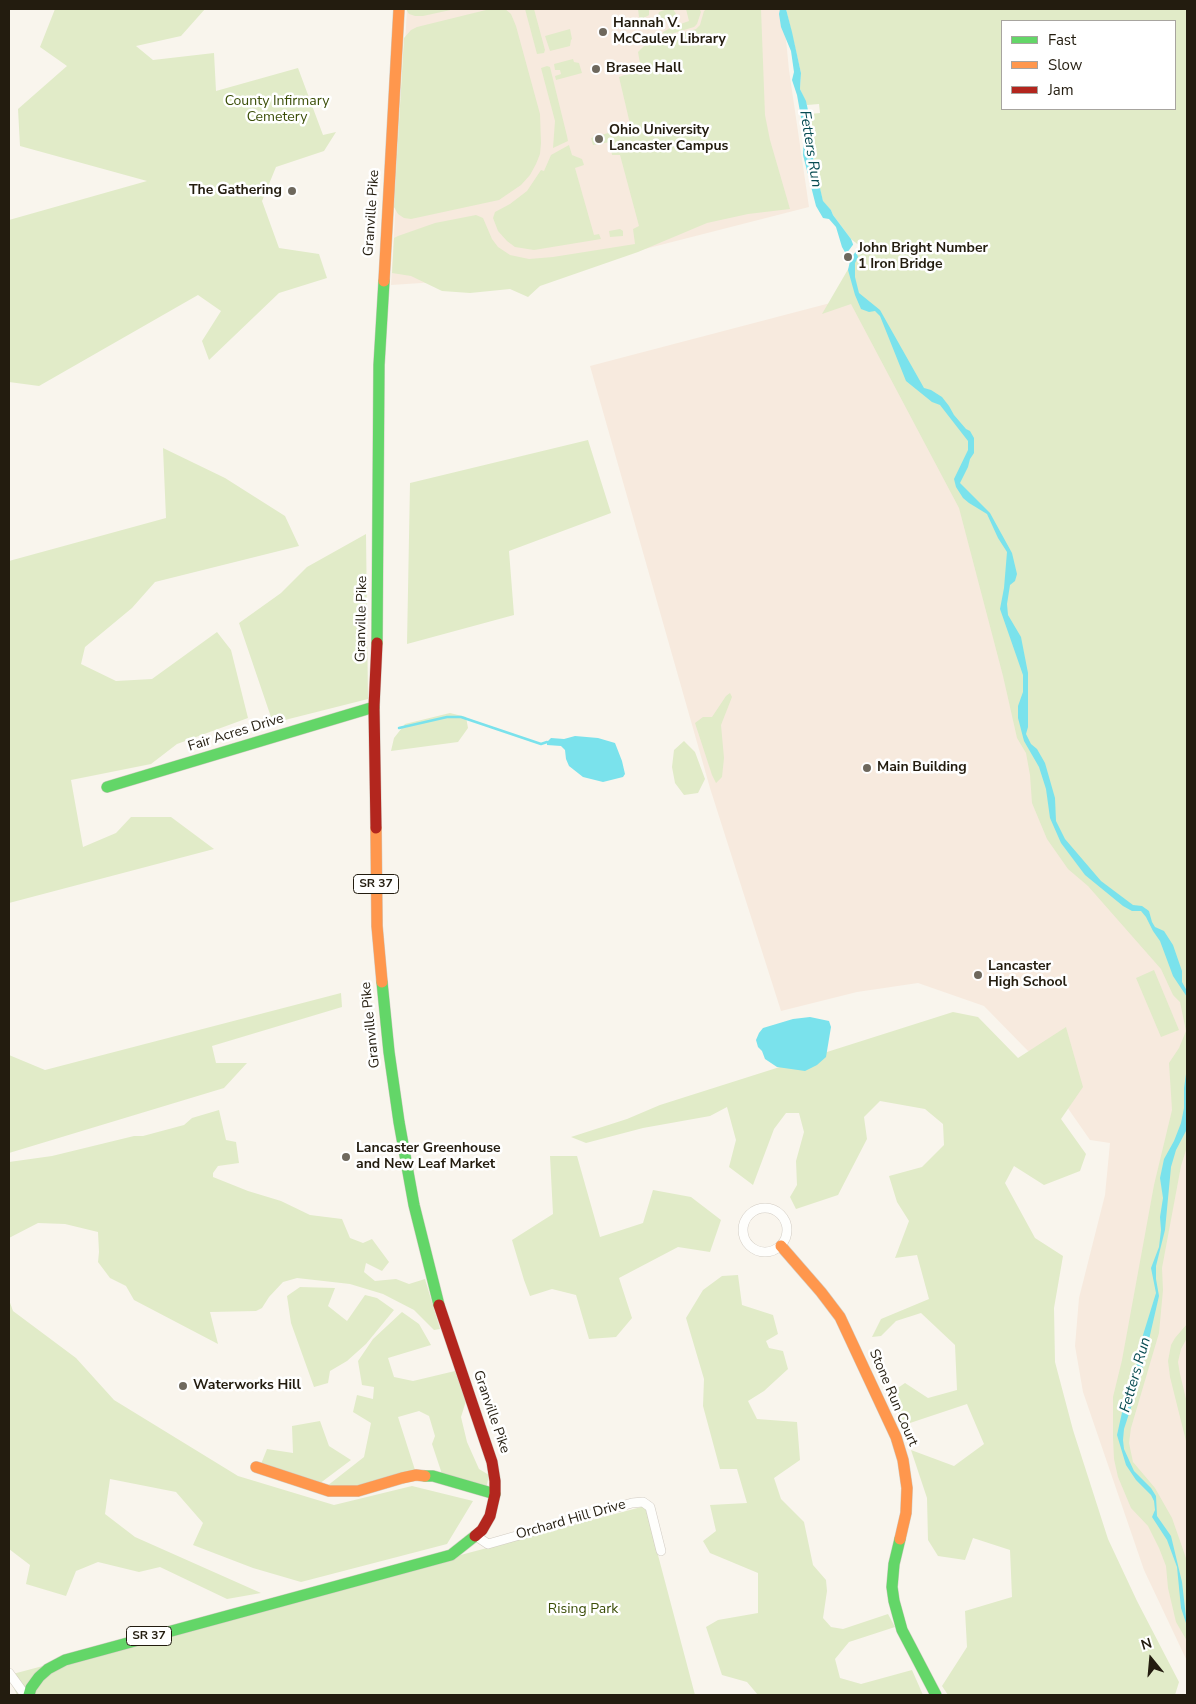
<!DOCTYPE html>
<html>
<head>
<meta charset="utf-8">
<style>
  body { margin:0 }
  #map { position:relative; width:1196px; height:1704px; overflow:hidden; background:#f9f5ed; font-family:"Nunito Sans",sans-serif }
  canvas { display:block }
  .frame { position:absolute; inset:0; border:10px solid #231c0f; pointer-events:none }
  .legend { position:absolute; left:1001px; top:20px; width:175px; height:90px; box-sizing:border-box; background:#fff; border:1px solid #a7a49f; margin:0; padding:6px 9px; list-style:none; font-size:15px; color:#231c0f }
  .legend li { display:flex; align-items:center; gap:10px; height:25px }
  .legend b { width:25px; border:1px solid #a7a49f }
  .north { position:absolute; left:1126px; top:1634px; width:50px; height:50px; -webkit-text-stroke:4px #fff; paint-order:stroke; rotate:343deg; font-size:14px; font-weight:700; line-height:20px; text-align:center; color:#231c0f }
  .north::after { content:''; display:block; margin:auto; width:18px; height:22px; background:#231c0f; clip-path:polygon(50% 0,100% 100%,50% 72%,0 100%) }
</style>
</head>
<body>
<div id="map">
<canvas width="1196" height="1704"></canvas>
<div class="frame"></div>
<ul class="legend">
<li><b style="height:6px;background:#63d668"></b>Fast</li>
<li><b style="height:6px;background:#ff974d"></b>Slow</li>
<li><b style="height:6px;background:#b3261e"></b>Jam</li>
</ul>
<div class="north">N</div>
</div>
<script>
const ctx = document.querySelector('canvas').getContext('2d');
ctx.lineJoin = 'round';
function fillPath(path, color) { ctx.fillStyle = color; ctx.fill(path, 'evenodd'); }
const toPath = rows => new Path2D(rows.map(r => 'M' + r).join(''));
function trace(path, color, width, dash) { ctx.strokeStyle = color; ctx.lineWidth = width; ctx.lineCap = dash ? 'butt' : 'round'; ctx.setLineDash(dash || []); ctx.stroke(path); }
function write(font, color, halo, rows, align = 'center') {
  ctx.font = font + ' "Nunito Sans",sans-serif'; ctx.lineWidth = 5; ctx.setLineDash([]); ctx.textBaseline = 'middle'; ctx.strokeStyle = halo; ctx.fillStyle = color; for (const [text, x, y, turn = 0] of rows) {
    ctx.save(); ctx.translate(x, y); ctx.rotate((+turn || 0) * Math.PI / 180); ctx.textAlign = isNaN(turn) ? turn : align; if (halo) ctx.strokeText(text, 0, 0); ctx.fillText(text, 0, 0); ctx.restore();
  }
}
fillPath(toPath([
  [407,9,783,9,789,70,809,207,543,275,391,285],
  [857,296,1187,967,1187,1661,1144,1570,1083,1392,1075,1346,1079,1298,1105,1195,1110,1143,1090,1140,1028,1051,984,1006,918,983,857,992,781,1011,710,788,590,366]
]), '#f7eade');
fillPath(toPath([
  [55,9,205,9,181,36,136,46,153,60,214,53,216,91,298,68,323,135,336,132,324,151,276,167,262,201,279,248,319,254,327,278,279,293,209,360,202,341,221,311,198,295,39,386,9,382,9,220,147,181,20,146,18,109,67,66,40,47],
  [406,9,455,9,423,16,415,16,409,14],
  [490,9,505,9,511,14,516,26,540,114,541,143,540,154,536,164,530,175,521,185,499,200,411,219,404,218,398,214,394,207,404,38,411,30,417,27],
  [525,9,534,9,545,50,544,53,537,54],
  [638,9,649,9,649,15,642,19,639,17],
  [667,9,673,9,676,14,673,17,661,20,658,15,659,12],
  [686,9,700,10,701,12,697,24,694,27,664,36,663,32,672,27,689,21],
  [707,9,761,9,765,115,770,140,790,209,748,214,707,223,638,252,540,286,528,297,510,289,470,293,442,291,411,276,392,273,394,238,398,236,435,223,476,215,483,218,492,239,498,247,510,255,529,259,553,257,635,244,633,229,639,226,620,155,612,155,610,142,593,145,591,138,629,127,630,124,619,77,641,69,638,52,646,44,653,42,696,29,700,25,704,11],
  [786,9,1187,9,1187,1147,1181,1166,1162,1268,1163,1290,1159,1333,1131,1428,1129,1443,1133,1462,1155,1488,1172,1518,1186,1558,1187,1641,1176,1622,1168,1588,1166,1566,1159,1548,1148,1526,1131,1508,1118,1477,1114,1459,1113,1438,1113,1397,1122,1360,1154,1185,1172,1110,1169,1063,1179,1048,1186,1031,1180,1002,1173,995,1161,969,1088,886,1068,869,1047,839,1032,803,1030,775,1026,753,1017,738,1003,676,959,508,851,304,822,314,861,247,851,239,833,215,831,210,823,202,812,153,810,134,810,114,820,113,819,104,807,105,800,89,801,73],
  [1002,21,1175,21,1175,109,1002,109],
  [570,29,572,39,571,40,570,46,550,51,545,36],
  [573,59,574,62,579,63,582,73,556,80,555,76,561,74,560,70,555,70,554,64],
  [547,66,550,67,567,136,568,141,553,148,555,121,541,68],
  [569,145,572,155,582,159,584,165,575,168,594,235,599,234,601,239,534,250,515,247,507,241,498,231,493,218,495,212,510,204,527,191,541,170,544,171,551,155],
  [620,229,623,231,623,236,610,237,609,231],
  [588,440,611,513,509,551,514,615,407,644,410,483],
  [163,448,225,478,285,516,299,546,155,582,132,608,85,647,81,664,116,681,152,679,217,632,231,650,248,718,177,744,151,764,71,780,83,847,116,833,131,817,171,817,214,849,9,903,9,561,166,518],
  [366,534,368,699,273,723,239,623,281,593,307,567],
  [730,693,732,697,721,725,724,758,722,777,716,783,712,775,695,723,703,717,712,717,726,696],
  [450,713,466,717,468,728,458,742,391,751,394,738,405,724],
  [684,741,695,752,705,779,698,793,684,795,675,783,672,767,674,750],
  [1154,970,1179,1030,1161,1037,1136,978],
  [341,993,342,1007,212,1046,216,1063,247,1063,224,1088,9,1153,9,1055,45,1070],
  [953,1012,978,1017,1018,1058,1066,1027,1083,1087,1061,1119,1086,1154,1080,1171,1044,1185,1014,1166,1005,1183,1035,1238,1063,1256,1054,1308,1055,1362,1073,1430,1108,1539,1137,1601,1179,1682,1175,1695,948,1695,942,1686,967,1647,965,1611,1012,1597,1010,1550,973,1538,965,1560,938,1556,928,1540,927,1498,911,1450,954,1466,984,1444,967,1404,904,1425,889,1394,905,1383,928,1398,957,1390,955,1345,921,1313,896,1321,881,1336,872,1337,881,1319,929,1299,917,1255,895,1258,909,1221,897,1202,889,1176,922,1167,944,1145,943,1124,925,1109,880,1101,864,1117,867,1139,838,1195,796,1209,790,1197,797,1185,796,1161,804,1132,799,1113,786,1113,774,1129,753,1185,729,1167,736,1140,727,1107,710,1116,643,1128,586,1143,571,1137,627,1119,660,1105],
  [219,1110,226,1140,236,1142,239,1163,218,1166,213,1173,213,1177,248,1191,281,1201,310,1215,342,1219,350,1238,363,1243,372,1239,389,1262,382,1271,366,1263,364,1272,375,1281,396,1279,409,1284,425,1279,440,1329,434,1330,414,1310,383,1294,350,1284,297,1278,283,1282,269,1297,262,1308,256,1311,210,1312,218,1344,134,1300,126,1286,110,1278,98,1262,99,1252,98,1232,65,1224,38,1223,9,1238,9,1162,52,1156,134,1136,143,1136,184,1125,192,1118],
  [550,1156,577,1156,600,1237,643,1223,653,1190,691,1197,721,1220,710,1252,678,1247,619,1278,632,1318,616,1337,589,1339,576,1295,552,1289,530,1296,524,1280,512,1240,553,1214],
  [738,1275,742,1305,773,1315,778,1334,766,1341,769,1348,783,1351,788,1369,764,1391,748,1401,757,1419,797,1422,800,1460,774,1478,781,1499,804,1522,813,1565,826,1580,827,1591,823,1618,831,1627,843,1629,888,1614,895,1627,849,1642,835,1659,840,1678,861,1684,912,1670,923,1695,758,1695,747,1682,722,1675,706,1627,718,1620,758,1613,758,1573,710,1553,703,1541,716,1531,710,1505,747,1503,737,1469,720,1469,703,1406,704,1379,686,1318,703,1290,722,1276],
  [300,1287,335,1288,328,1306,347,1321,365,1295,377,1298,394,1310,366,1344,347,1361,330,1371,328,1383,314,1387,291,1323,287,1296],
  [9,1300,13,1311,76,1358,114,1400,238,1476,334,1505,412,1486,473,1501,447,1544,301,1582,253,1568,193,1545,203,1523,176,1492,110,1479,105,1514,135,1537,261,1593,227,1599,160,1567,139,1572,98,1562,76,1571,66,1596,26,1584,30,1565,9,1549],
  [402,1312,419,1324,431,1345,388,1358,394,1377,413,1381,455,1371,466,1401,461,1417,467,1442,479,1469,489,1475,486,1489,442,1474,432,1444,435,1436,429,1416,419,1411,398,1417,415,1470,345,1489,327,1486,364,1457,371,1423,353,1412,357,1395,373,1399,374,1387,362,1385,358,1361,373,1339],
  [1187,1324,1187,1338,1181,1349,1178,1362,1180,1374,1187,1403,1187,1445,1170,1377,1168,1361,1171,1345,1175,1338],
  [320,1421,329,1446,351,1460,319,1484,261,1464,267,1449,293,1453,292,1426],
  [645,1506,695,1695,17,1695,9,1678,9,1675]
]), '#e1ebc8');
fillPath(toPath([
  [780,9,786,9,792,32,801,73,800,89,806,101,809,115,812,153,823,201,831,210,833,215,851,239,858,257,855,263,855,277,859,293,880,310,924,388,931,390,942,397,949,406,954,415,966,429,970,431,974,438,974,453,970,459,968,467,960,483,990,513,1012,553,1017,574,1015,581,1010,585,1007,604,1008,615,1021,637,1028,673,1028,727,1026,734,1031,744,1037,749,1045,763,1055,798,1056,821,1065,839,1101,881,1133,905,1142,906,1149,911,1152,922,1155,927,1164,931,1173,945,1182,971,1182,982,1187,991,1187,997,1173,976,1160,941,1153,931,1146,917,1141,911,1132,911,1123,906,1085,875,1061,843,1050,818,1046,789,1039,767,1024,741,1018,718,1018,706,1023,692,1023,675,1000,609,1004,588,1007,552,998,538,987,514,969,503,963,498,956,487,954,479,968,450,968,441,940,405,932,402,906,381,880,316,875,311,869,312,861,309,855,295,848,270,850,261,842,247,836,227,829,219,823,218,816,206,803,155,804,134,797,95,792,80,794,72,791,51,781,27,779,14],
  [575,736,598,738,615,743,622,761,625,774,623,777,603,782,583,777,569,766,566,759,565,750,561,746,547,745,547,742,551,738,564,739],
  [810,1017,829,1021,831,1027,826,1057,817,1065,805,1071,777,1067,765,1059,762,1051,758,1047,756,1040,759,1033,763,1028,793,1019],
  [1187,1067,1187,1123,1186,1131,1176,1150,1171,1167,1165,1230,1156,1266,1156,1279,1159,1296,1139,1383,1124,1429,1123,1440,1124,1449,1134,1471,1151,1488,1156,1496,1157,1516,1171,1536,1182,1582,1187,1626,1181,1608,1177,1567,1167,1540,1152,1517,1155,1510,1154,1501,1151,1495,1136,1480,1126,1465,1117,1435,1123,1408,1138,1360,1143,1335,1156,1293,1151,1268,1159,1247,1161,1230,1160,1217,1163,1198,1160,1178,1164,1159,1174,1141,1181,1123,1184,1108,1184,1088]
]), '#7ae2ec');
fillPath(toPath([
  [855,242,857,250,847,263,844,257]
]), '#f9f5ed');
trace(toPath([
  [399,728,447,717,461,717,541,744,547,742]
]), '#7ae2ec', 2.5);
const street = toPath([
  '743 1230a22 22 0 1 1 44 0a22 22 0 1 1-44 0Z',
  [476,1536,488,1544,632,1503,643,1502,650,1507,661,1551],
  [9,1673,25,1695]
]);
const fast = toPath([
  [377,643,379,365,384,281],
  [107,787,374,707],
  [382,982,389,1052,399,1122,414,1205,439,1305],
  [425,1476,433,1476,495,1494],
  [900,1539,894,1564,892,1587,894,1601,902,1630,936,1695],
  [29,1695,31,1688,39,1677,48,1669,65,1660,451,1555,475,1536]
]);
const slow = toPath([
  [384,281,399,9],
  [376,828,377,926,382,982],
  [781,1246,821,1292,840,1317,896,1437,903,1460,907,1488,906,1513,900,1539],
  [256,1467,329,1491,358,1491,402,1478,416,1475,425,1476]
]);
const jam = toPath([
  [376,828,374,707,377,643],
  [439,1305,492,1462,495,1481,495,1494,490,1516,482,1530,475,1536]
]);
trace(street, '#d2ccc3', 10);
trace(fast, '#d2ccc3', 12);
trace(slow, '#d2ccc3', 12);
trace(jam, '#d2ccc3', 12);
trace(street, '#fefefc', 9);
trace(fast, '#63d668', 11);
trace(slow, '#ff974d', 11);
trace(jam, '#b3261e', 11);
for (const [x, y, r, color] of [
  [603,32,5,"#6e685d"],
  [596,69,5,"#6e685d"],
  [599,139,5,"#6e685d"],
  [292,191,5,"#6e685d"],
  [848,257,5,"#6e685d"],
  [867,768,5,"#6e685d"],
  [978,975,5,"#6e685d"],
  [346,1157,5,"#6e685d"],
  [183,1386,5,"#6e685d"]
]) { const dot = new Path2D(); dot.arc(x, y, r, 0, 2 * Math.PI); ctx.fillStyle = color; ctx.fill(dot); trace(dot, '#fff', 2); }
for (const [x, y, w] of [
  [376,884,45],
  [149,1636,45]
]) { const box = new Path2D(); box.roundRect(x - w / 2, y - 9.5, w, 19, 4); ctx.fillStyle = '#fff'; ctx.fill(box); trace(box, '#231c0f', 1); }
write('bold 12px', '#231c0f', null, [
  ["SR 37",376,884],
  ["SR 37",149,1636]
]);
write('bold 14px', '#231c0f', '#fff', [
  ["Hannah V.",613,24],
  ["McCauley Library",613,40],
  ["Brasee Hall",606,69],
  ["Ohio University",609,131],
  ["Lancaster Campus",609,147],
  ["The Gathering",282,191,"right"],
  ["John Bright Number",858,249],
  ["1 Iron Bridge",858,265],
  ["Main Building",877,768],
  ["Lancaster",988,967],
  ["High School",988,983],
  ["Lancaster Greenhouse",356,1149],
  ["and New Leaf Market",356,1165],
  ["Waterworks Hill",193,1386]
], 'left');
write('14px', '#3b4e08', '#fff', [
  ["County Infirmary",277,102],
  ["Cemetery",277,118],
  ["Rising Park",583,1610]
]);
write('14px', '#231c0f', '#fff', [
  ["Granville Pike",372,213,-86],
  ["Granville Pike",362,619,-89],
  ["Fair Acres Drive",236,733,-17],
  ["Granville Pike",371,1025,-96],
  ["Stone Run Court",893,1398,67],
  ["Granville Pike",491,1412,71],
  ["Orchard Hill Drive",571,1520,-16]
]);
write('italic 15px', '#074b52', '#fff', [
  ["Fetters Run",810,149,81],
  ["Fetters Run",1136,1375,-74]
]);
</script>
</body>
</html>
